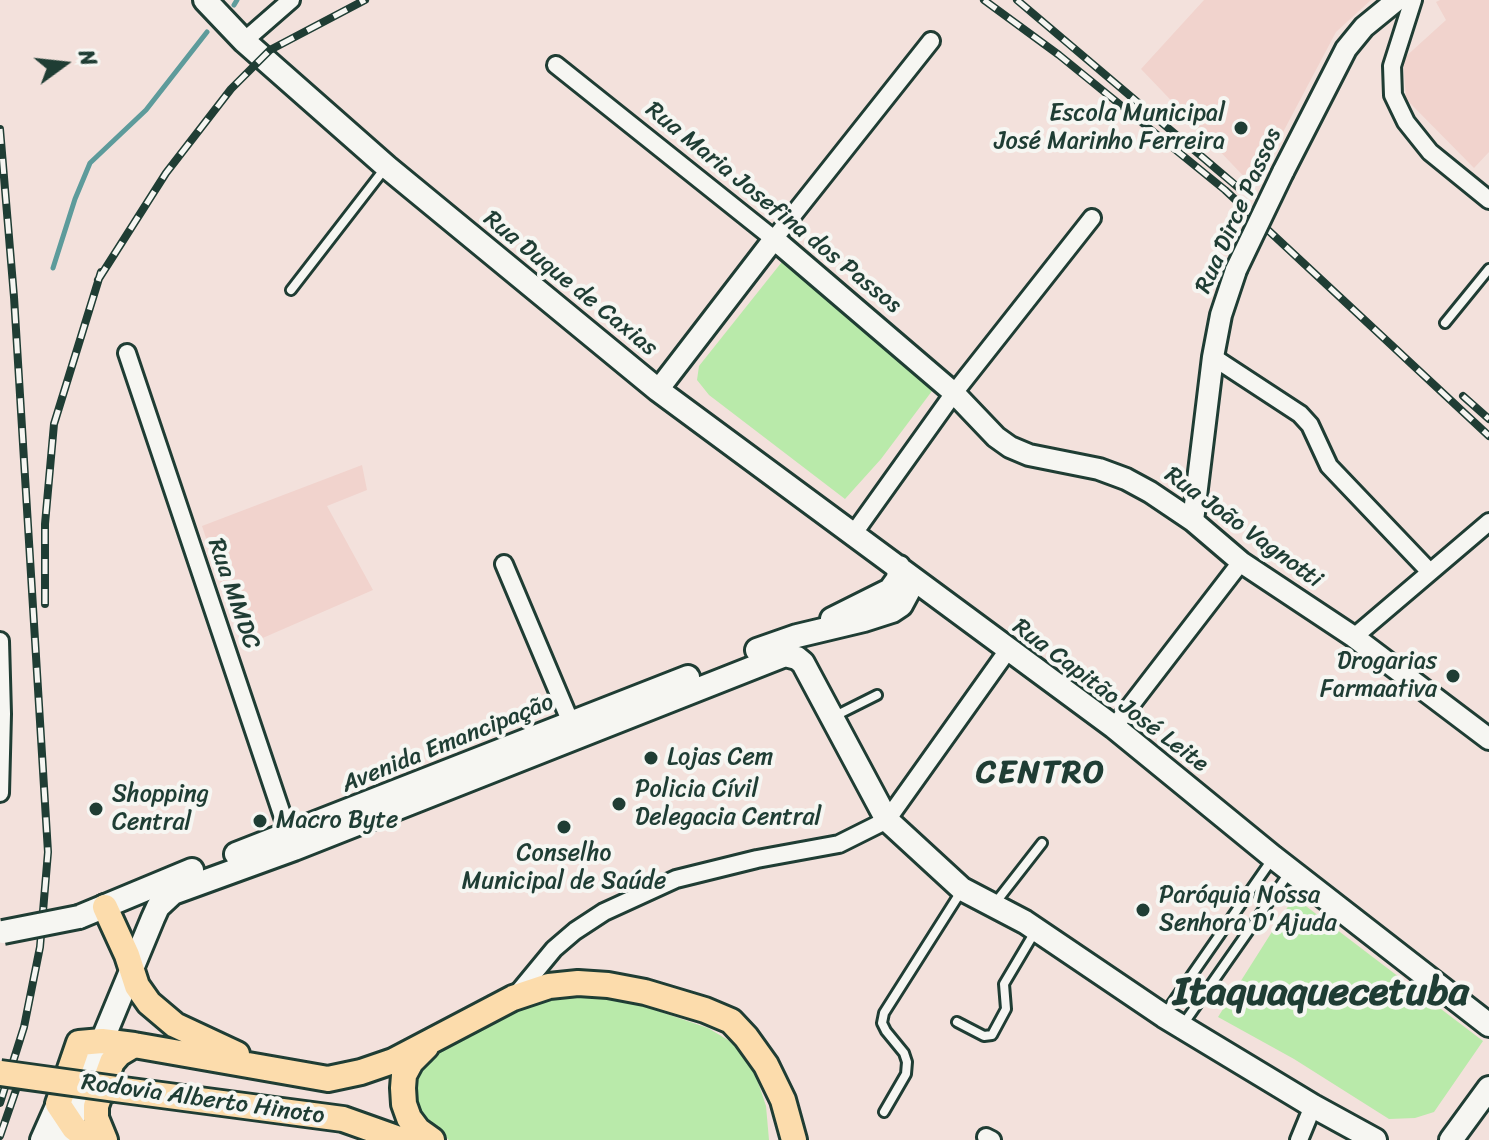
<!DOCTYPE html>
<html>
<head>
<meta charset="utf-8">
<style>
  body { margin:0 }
  #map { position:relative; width:1489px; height:1140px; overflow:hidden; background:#f3e1dc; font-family:Sriracha,sans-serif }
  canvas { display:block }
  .north { position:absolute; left:24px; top:24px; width:80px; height:80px; -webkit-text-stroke:6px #f6f6f2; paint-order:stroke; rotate:75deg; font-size:22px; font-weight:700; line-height:32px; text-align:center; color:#1f3d34 }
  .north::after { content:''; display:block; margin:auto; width:28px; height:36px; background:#1f3d34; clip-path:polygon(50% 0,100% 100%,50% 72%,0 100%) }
</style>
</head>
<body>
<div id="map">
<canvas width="1489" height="1140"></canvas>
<div class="north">N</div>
</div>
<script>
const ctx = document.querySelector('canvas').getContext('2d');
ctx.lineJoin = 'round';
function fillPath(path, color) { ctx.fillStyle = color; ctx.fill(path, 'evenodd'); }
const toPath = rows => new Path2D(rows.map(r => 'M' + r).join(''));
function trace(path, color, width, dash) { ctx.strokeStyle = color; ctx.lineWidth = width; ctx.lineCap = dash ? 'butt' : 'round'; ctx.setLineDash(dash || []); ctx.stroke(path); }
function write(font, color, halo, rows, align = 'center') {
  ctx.font = font + ' Sriracha,sans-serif'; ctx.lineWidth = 8; ctx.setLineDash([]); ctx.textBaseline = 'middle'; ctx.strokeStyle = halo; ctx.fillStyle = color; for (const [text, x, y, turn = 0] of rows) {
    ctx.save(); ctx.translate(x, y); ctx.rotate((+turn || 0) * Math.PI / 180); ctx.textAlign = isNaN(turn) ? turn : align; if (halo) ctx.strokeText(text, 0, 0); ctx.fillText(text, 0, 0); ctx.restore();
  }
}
fillPath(toPath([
  [1204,0,1371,0,1336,32,1254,187,1141,69],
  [1440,0,1489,0,1489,152,1474,168,1406,99,1403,59,1446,20,1436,2],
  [362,465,367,490,327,506,373,590,242,647,202,526]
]), '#f1d3cd');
fillPath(toPath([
  [785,258,935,387,881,459,845,499,709,395,697,380,699,366],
  [1294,897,1483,1041,1434,1112,1415,1118,1389,1119,1294,1059,1218,1017],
  [596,994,649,1008,708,1028,728,1040,745,1056,754,1070,766,1106,769,1140,449,1140,421,1117,416,1092,416,1076,433,1050,525,998]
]), '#b9eaaa');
trace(toPath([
  [234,5,237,0],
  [53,268,75,199,90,163,146,110,207,32]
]), '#5d9b9b', 5);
const service = toPath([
  [291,290,386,167],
  [1445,323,1489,269],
  [835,716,877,695],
  [996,902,1042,843],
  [1164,1015,1273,858],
  [957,1022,984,1036,992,1035,1006,1009,1004,984,1036,930],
  [1182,1026,1289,873],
  [884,1112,906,1074,907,1062,904,1053,886,1031,882,1023,884,1013,962,890]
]);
const minor = toPath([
  [1413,0,1392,66,1393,95,1406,122,1430,152,1489,200],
  [244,41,291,0],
  [556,65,774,239,931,41],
  [127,353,291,841],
  [1213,357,1300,414,1310,425,1329,466,1430,572],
  [854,533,954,393,1092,218],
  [504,564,574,730],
  [1354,637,1489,522],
  [0,641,2,714,0,793],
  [1114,727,1241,562],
  [516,995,554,949,575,931,604,912,676,879,757,859,839,844,887,820,1008,650],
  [986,1137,992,1140],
  [1299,1140,1313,1106]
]);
const tertiary = toPath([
  [1283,172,1346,49,1364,27,1397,0],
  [658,390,774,239,954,393,996,437,1010,447,1029,455,1099,469,1126,479,1150,492,1193,521,1241,562,1354,637,1489,739],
  [1193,521,1213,357,1221,315,1236,270]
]);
const secondary = toPath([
  [205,0,244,41,387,167,658,390,1114,727,1273,857,1489,1025],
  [832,619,890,590,898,579,899,567],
  [757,650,797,636,864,620,892,611,901,605,908,592],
  [236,854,688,677],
  [79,917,192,870],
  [42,1140,58,1104],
  [62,1140,71,1125,102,1041,153,918,158,907,173,893,294,849,785,655,797,658,803,663,887,820,962,889,1025,922,1164,1016,1313,1106,1375,1140],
  [1451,1140,1489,1088]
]);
const primary = toPath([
  [105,907,127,955,137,986,149,1003,175,1025,237,1054],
  [426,1047,411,1062,404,1075,403,1088,404,1104,409,1118,418,1130,432,1140],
  [116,1089,343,1119,402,1140],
  [100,1140,83,1135,74,1128,58,1104,79,1043,102,1041,134,1045,328,1079,361,1072,393,1061,513,998,549,986,578,983,608,985,645,992,705,1010,731,1021,746,1037,766,1065,783,1100,794,1140],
  [105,1140,96,1118,96,1106,112,1062,119,1054,134,1045]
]);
trace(service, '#1f3d34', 14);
trace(minor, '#1f3d34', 22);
trace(tertiary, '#1f3d34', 26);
trace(secondary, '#1f3d34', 28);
trace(primary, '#1f3d34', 30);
trace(service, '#f6f6f2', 8);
trace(minor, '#f6f6f2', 16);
trace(tertiary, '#f6f6f2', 20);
trace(secondary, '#f6f6f2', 22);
trace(primary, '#fcdcac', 24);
const rail = toPath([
  [984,0,1059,55,1225,190,1489,436],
  [1017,0,1240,189],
  [0,129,14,297,48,852,40,947,24,1027,0,1103],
  [98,280,166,173,231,89,270,50,365,0],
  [1463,396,1489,419],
  [45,604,45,524,54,424,101,272],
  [0,1136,17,1087]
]);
trace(rail, '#1f3d34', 8);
trace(rail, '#f6f6f2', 5, [15]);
const tertiaryBridge = toPath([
  [1236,270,1283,172]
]);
const secondaryBridge = toPath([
  [3,932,79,917]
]);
const primaryBridge = toPath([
  [0,1073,116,1089]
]);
trace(tertiaryBridge, '#1f3d34', 26, []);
trace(secondaryBridge, '#1f3d34', 28, []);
trace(primaryBridge, '#1f3d34', 30, []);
trace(tertiaryBridge, '#f6f6f2', 20);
trace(secondaryBridge, '#f6f6f2', 22);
trace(primaryBridge, '#fcdcac', 24);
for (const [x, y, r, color] of [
  [1241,128,8,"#1f3d34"],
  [1453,676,8,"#1f3d34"],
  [651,758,8,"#1f3d34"],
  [619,804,8,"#1f3d34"],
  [96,809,8,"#1f3d34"],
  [260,821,8,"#1f3d34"],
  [564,827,8,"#1f3d34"],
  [1143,910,8,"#1f3d34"]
]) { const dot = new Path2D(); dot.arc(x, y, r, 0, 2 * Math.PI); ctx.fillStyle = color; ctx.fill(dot); trace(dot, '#f6f6f2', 3); }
write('24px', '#1f3d34', '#f6f6f2', [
  ["Escola Municipal",1225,114,"right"],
  ["José Marinho Ferreira",1225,142,"right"],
  ["Drogarias",1437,662,"right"],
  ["Farmaativa",1437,690,"right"],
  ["Lojas Cem",667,758],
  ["Policia Cívil",635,790],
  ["Delegacia Central",635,818],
  ["Shopping",112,795],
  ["Central",112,823],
  ["Macro Byte",276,821],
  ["Conselho",564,854,"center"],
  ["Municipal de Saúde",564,882,"center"],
  ["Paróquia Nossa",1159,896],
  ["Senhora D'Ajuda",1159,924]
], 'left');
write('24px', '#1f3d34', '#f6f6f2', [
  ["Rua Maria Josefina dos Passos",773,208,39],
  ["Rua Dirce Passos",1239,211,-66],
  ["Rua Duque de Caxias",570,284,39],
  ["Rua João Vagnotti",1243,528,36],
  ["Rua MMDC",233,594,71],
  ["Rua Capitão José Leite",1110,696,37],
  ["Avenida Emancipação",448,744,-22],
  ["Rodovia Alberto Hinoto",203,1100,8]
]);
ctx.letterSpacing = '2px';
write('bold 32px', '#1f3d34', '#f6f6f2', [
  ["CENTRO",1041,774]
]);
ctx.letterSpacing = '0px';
write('bold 40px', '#1f3d34', '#f6f6f2', [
  ["Itaquaquecetuba",1321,994]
]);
</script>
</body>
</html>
